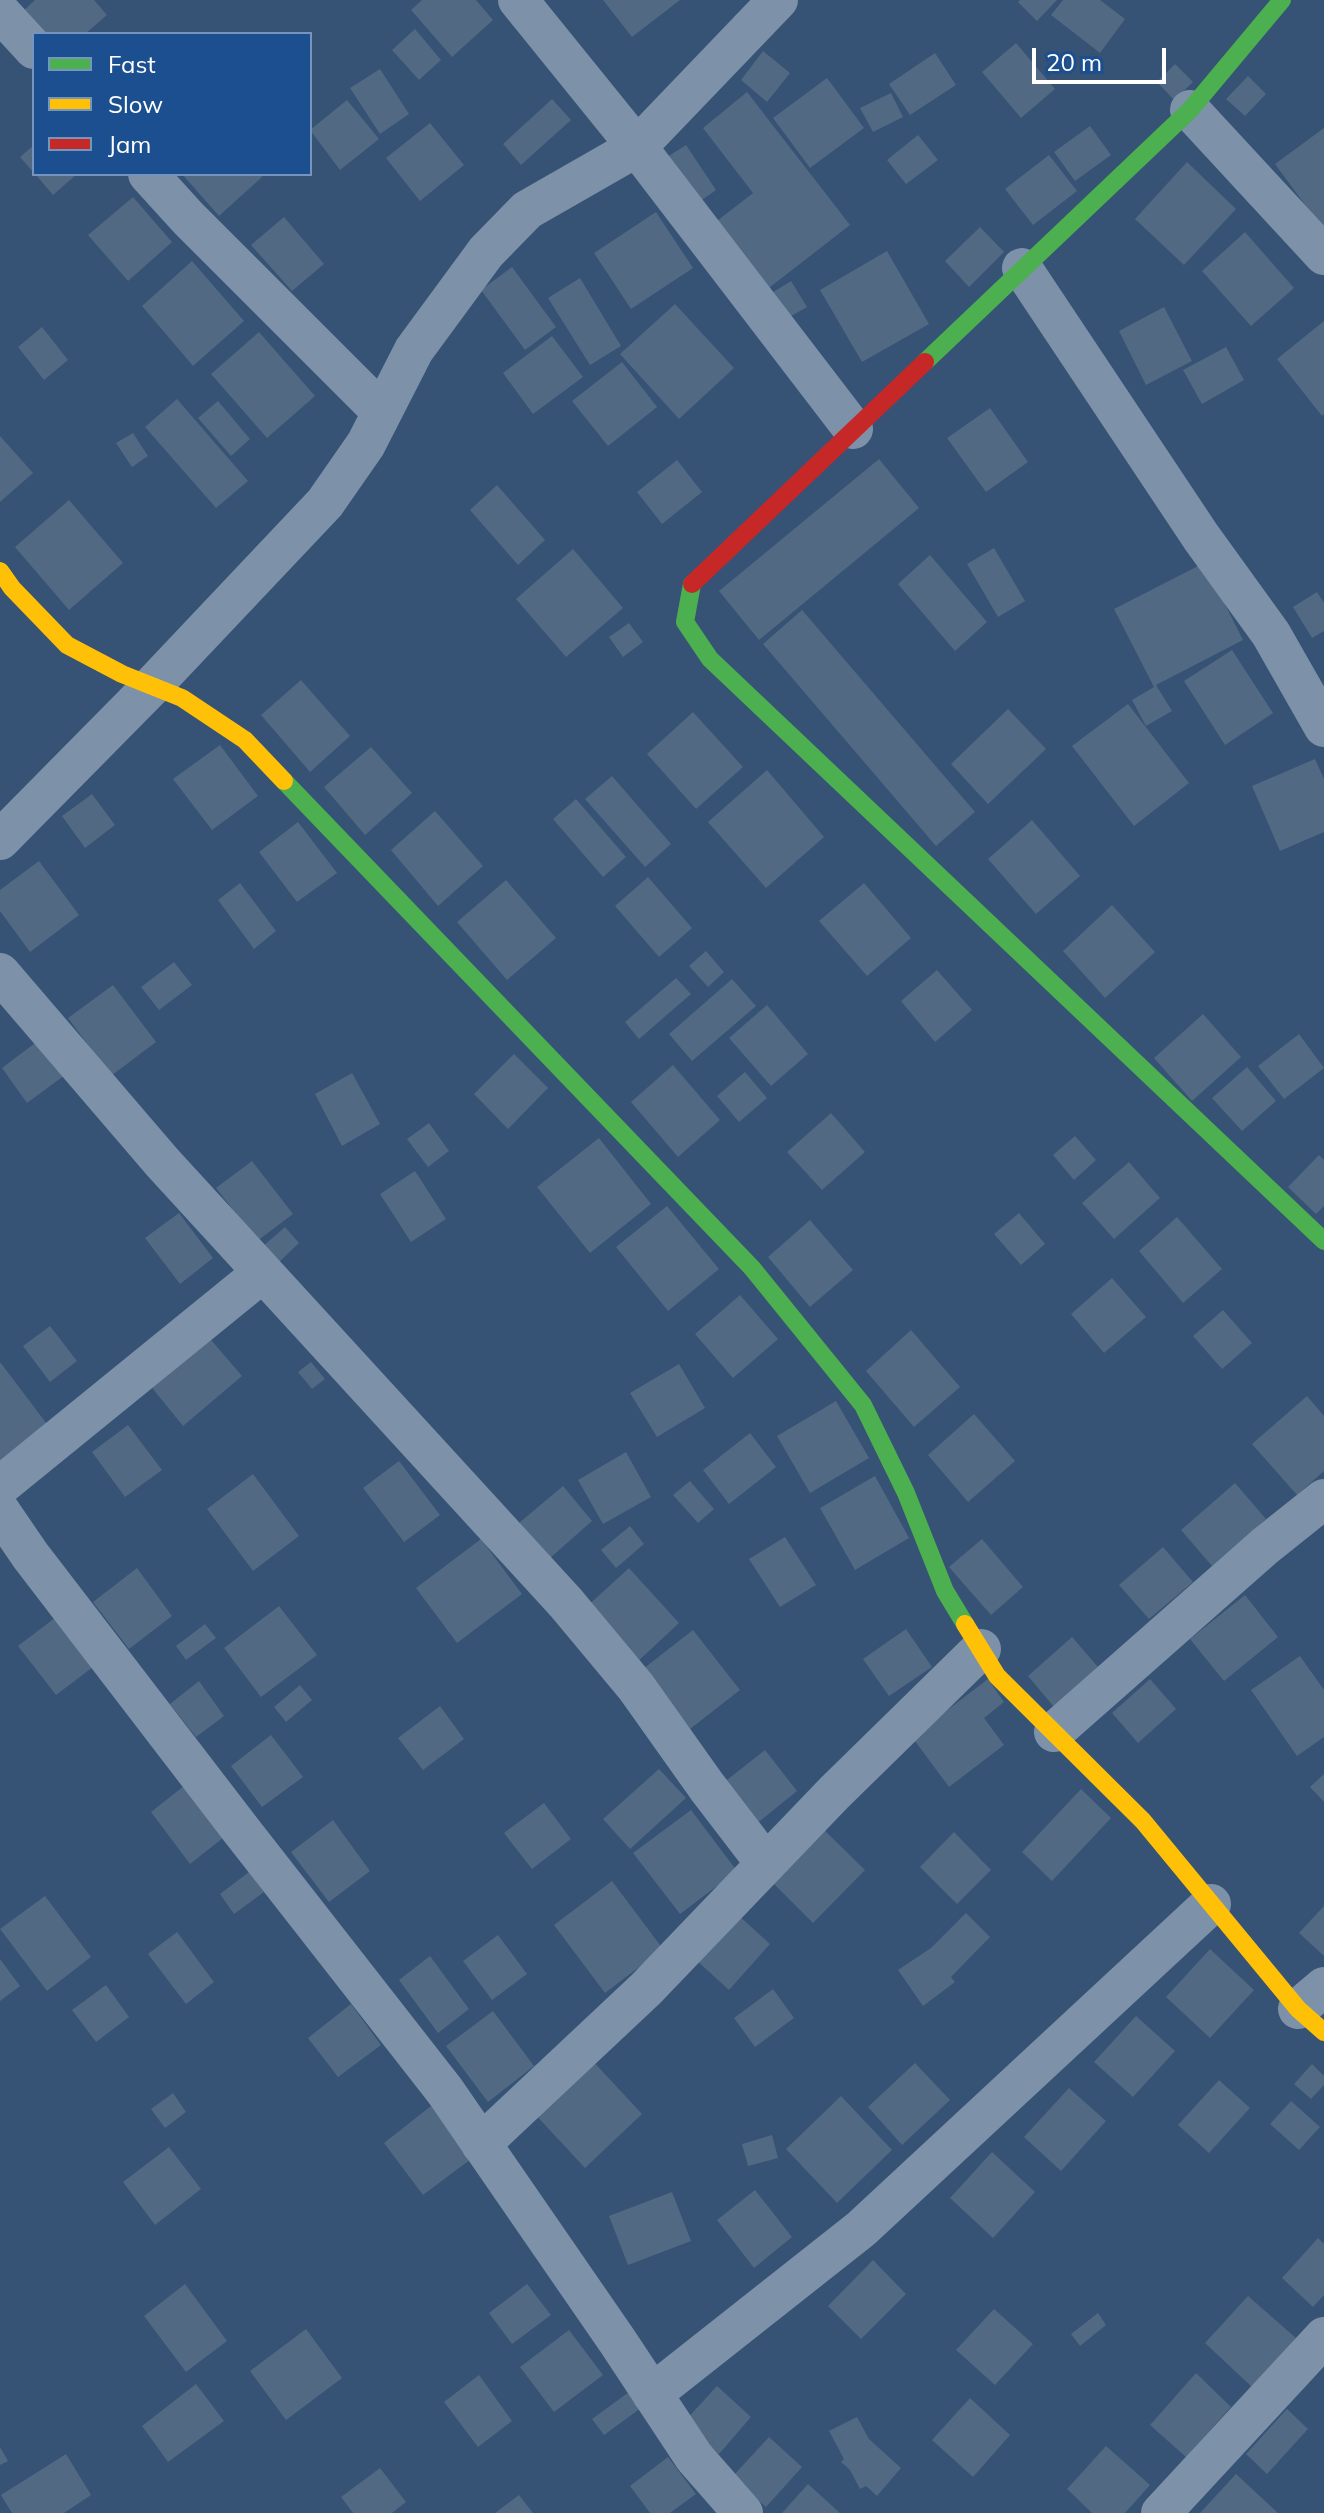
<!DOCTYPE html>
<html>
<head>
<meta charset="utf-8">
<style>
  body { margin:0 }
  #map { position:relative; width:1324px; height:2513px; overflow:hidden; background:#365274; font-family:Mulish,sans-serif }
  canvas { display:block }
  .legend { position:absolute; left:32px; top:32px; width:280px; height:144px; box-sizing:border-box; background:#1b4f8f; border:2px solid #7695bc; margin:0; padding:10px 14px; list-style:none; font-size:24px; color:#fff }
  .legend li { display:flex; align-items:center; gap:16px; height:40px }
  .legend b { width:40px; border:2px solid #7695bc }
  .scale { position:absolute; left:1032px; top:48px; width:134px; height:36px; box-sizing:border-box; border:4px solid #fff; border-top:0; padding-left:10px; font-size:24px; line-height:28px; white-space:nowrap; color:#fff; -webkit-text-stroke:6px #1b4f8f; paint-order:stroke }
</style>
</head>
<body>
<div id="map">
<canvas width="1324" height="2513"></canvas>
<ul class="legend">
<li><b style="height:10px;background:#4caf50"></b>Fast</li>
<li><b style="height:10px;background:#ffc107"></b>Slow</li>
<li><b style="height:10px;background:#c62828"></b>Jam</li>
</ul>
<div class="scale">20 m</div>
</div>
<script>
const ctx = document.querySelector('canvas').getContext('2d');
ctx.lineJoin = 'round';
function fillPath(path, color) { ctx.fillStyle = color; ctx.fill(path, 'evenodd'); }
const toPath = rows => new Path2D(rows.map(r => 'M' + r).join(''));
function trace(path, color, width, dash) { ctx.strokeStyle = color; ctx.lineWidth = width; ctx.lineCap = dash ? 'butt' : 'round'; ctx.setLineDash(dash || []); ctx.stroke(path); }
fillPath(toPath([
  [35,0,94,0,107,15,85,34,41,34,22,12],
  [422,0,476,0,493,20,452,57,411,10],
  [603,0,680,0,632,37],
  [1020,0,1057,0,1037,21,1018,2],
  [1063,0,1100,0,1125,19,1100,53,1051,15],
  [415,29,441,60,419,80,392,50],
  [1016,43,1055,89,1021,118,982,72],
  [763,51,790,73,767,102,741,80],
  [935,53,956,85,910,115,889,84],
  [1175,64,1193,82,1174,100,1157,82],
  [380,69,409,114,380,134,350,88],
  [1248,76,1266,94,1245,116,1226,99],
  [827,78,864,128,810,168,773,118],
  [747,92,850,225,765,291,713,224,753,193,703,128],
  [891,93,903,117,873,132,860,108],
  [552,99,571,120,521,165,503,144],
  [347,100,379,139,340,170,310,130],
  [430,123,464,165,420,201,386,158],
  [1090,126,1111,155,1075,181,1054,152],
  [1324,128,1324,226,1322,228,1275,164],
  [918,135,938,160,906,184,887,160],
  [34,145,34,173,20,157],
  [686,145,716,190,695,205,664,159],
  [1049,155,1077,191,1033,225,1005,189],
  [1187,162,1236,209,1184,265,1135,219],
  [35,174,77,174,53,195],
  [182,174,260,174,262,177,219,216],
  [133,197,172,242,128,281,88,235],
  [656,212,693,268,631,309,594,253],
  [284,217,324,264,292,291,251,245],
  [980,227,1004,252,969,287,945,261],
  [1245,232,1294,288,1251,326,1202,271],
  [887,251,929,324,862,362,820,290],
  [192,261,244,321,193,366,142,306],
  [512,267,556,327,525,350,481,290],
  [580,278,621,346,590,365,548,298],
  [791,281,807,307,786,319,770,294],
  [675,304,734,368,679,419,620,354],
  [1164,307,1192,361,1146,385,1119,331],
  [1324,321,1324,414,1322,416,1277,359],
  [42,327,68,360,44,380,18,347],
  [259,332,315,396,267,438,211,374],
  [552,336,583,377,533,414,503,373],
  [1226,347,1244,380,1202,404,1183,370],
  [622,362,657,407,608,446,572,401],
  [177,399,248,481,216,508,145,427],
  [218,401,250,439,231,456,198,418],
  [990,408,1028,462,986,492,947,438],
  [133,433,148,456,132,467,116,443],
  [0,436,33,473,0,502],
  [879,459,919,508,759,640,719,591],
  [677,460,702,492,662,524,637,492],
  [497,485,545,540,518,565,470,510],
  [69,500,123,563,69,610,15,547],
  [994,548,1025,601,998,617,967,564],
  [573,549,623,608,566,657,516,599],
  [930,555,987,622,955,651,898,584],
  [1204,563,1243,640,1156,685,1172,711,1146,726,1132,700,1154,687,1114,609],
  [1317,592,1324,603,1324,631,1312,638,1293,607],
  [802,610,975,812,936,846,763,644],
  [629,623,643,642,623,657,609,637],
  [1232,650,1273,713,1225,745,1184,681],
  [301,680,350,736,310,772,261,715],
  [1128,704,1189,783,1134,826,1072,746],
  [1008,709,1046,749,988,804,951,764],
  [693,712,743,767,696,809,647,754],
  [220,745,258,796,212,830,173,779],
  [371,747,412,793,365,835,324,787],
  [1315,759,1324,779,1324,832,1280,851,1252,786],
  [767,770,824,837,766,888,708,822],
  [612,776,671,844,645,867,585,799],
  [92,794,115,825,85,848,62,816],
  [576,799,626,857,603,877,553,819],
  [435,811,483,866,438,906,391,850],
  [1032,820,1080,876,1036,914,988,859],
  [298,822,337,873,297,902,259,852],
  [39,861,79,915,30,952,0,911,0,890],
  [648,877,692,928,659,957,615,906],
  [506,880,556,938,507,980,457,922],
  [240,883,276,931,254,949,218,900],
  [864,883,911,938,867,976,819,921],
  [1112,905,1155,952,1105,998,1063,951],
  [706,951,724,972,708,987,689,966],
  [174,962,192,985,159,1010,141,987],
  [937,970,972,1010,935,1042,901,1001],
  [676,978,691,994,639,1039,625,1022],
  [732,979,756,1006,692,1061,669,1034],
  [113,985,156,1042,111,1076,68,1018],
  [767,1005,808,1054,771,1086,729,1038],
  [1203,1014,1241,1057,1192,1101,1154,1058],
  [1299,1034,1324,1068,1284,1099,1258,1066],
  [39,1040,65,1075,27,1103,2,1068],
  [514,1054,548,1088,508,1129,474,1094],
  [673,1065,720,1120,678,1157,631,1102],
  [1247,1067,1276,1101,1242,1131,1212,1098],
  [745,1072,767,1098,739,1122,717,1096],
  [352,1073,380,1124,342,1146,315,1094],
  [831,1113,865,1152,822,1190,787,1152],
  [429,1123,449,1151,428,1167,407,1139],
  [1075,1136,1096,1160,1074,1180,1053,1155],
  [599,1138,651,1204,590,1253,537,1187],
  [1319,1155,1324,1160,1324,1206,1316,1214,1288,1187],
  [252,1161,293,1214,257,1241,216,1188],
  [1129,1162,1160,1198,1114,1239,1082,1203],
  [415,1171,446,1219,411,1242,380,1194],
  [667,1206,719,1269,668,1311,616,1247],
  [179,1213,213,1258,180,1284,145,1238],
  [1019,1213,1045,1244,1021,1265,994,1234],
  [1177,1217,1222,1269,1183,1303,1139,1251],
  [810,1220,853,1270,810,1307,768,1257],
  [285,1227,299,1243,277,1264,262,1247],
  [1112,1278,1146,1317,1104,1353,1071,1314],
  [740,1295,778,1339,733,1378,695,1334],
  [1223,1310,1252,1343,1222,1369,1193,1336],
  [50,1326,77,1361,50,1382,23,1346],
  [911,1330,960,1387,914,1427,866,1371],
  [206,1334,242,1376,183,1426,149,1384],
  [0,1362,50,1428,0,1465],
  [311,1362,325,1379,312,1389,298,1372],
  [679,1364,705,1408,657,1437,630,1393],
  [1307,1396,1324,1416,1324,1471,1297,1495,1252,1444],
  [836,1401,869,1458,810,1493,777,1436],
  [974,1414,1015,1461,968,1502,928,1455],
  [128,1425,162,1470,125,1497,92,1452],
  [750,1433,776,1467,729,1504,703,1470],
  [626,1452,651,1497,603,1524,578,1480],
  [399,1461,440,1515,404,1542,363,1488],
  [253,1474,299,1536,253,1571,207,1509],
  [875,1476,909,1538,855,1570,820,1508],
  [690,1481,714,1509,698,1523,673,1495],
  [1235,1483,1266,1519,1212,1566,1181,1530],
  [563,1486,592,1521,549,1559,519,1523],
  [630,1526,644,1544,616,1568,601,1550],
  [785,1537,816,1585,780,1607,749,1559],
  [481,1539,522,1594,457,1643,416,1588],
  [982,1539,1023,1587,991,1615,949,1567],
  [1163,1547,1193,1582,1149,1619,1119,1585],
  [137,1568,172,1616,129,1649,93,1602],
  [629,1568,679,1623,634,1665,583,1610],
  [1245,1595,1278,1637,1224,1681,1190,1639],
  [279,1606,317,1655,261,1697,224,1648],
  [60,1614,97,1664,56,1695,18,1646],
  [205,1624,216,1638,186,1660,176,1646],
  [906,1629,932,1667,889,1696,863,1659],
  [693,1630,740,1690,690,1729,643,1669],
  [1072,1637,1098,1667,1054,1707,1028,1676],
  [1300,1656,1324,1690,1324,1737,1297,1756,1251,1690],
  [988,1679,1004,1702,984,1718,1004,1745,949,1787,912,1737],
  [1150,1679,1176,1709,1138,1743,1112,1713],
  [199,1681,224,1716,196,1737,170,1704],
  [300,1685,312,1700,286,1722,274,1707],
  [440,1706,464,1739,423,1770,398,1738],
  [271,1735,303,1777,262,1807,231,1766],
  [765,1750,797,1791,750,1829,718,1787],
  [659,1769,686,1798,630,1849,603,1819],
  [1324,1774,1324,1802,1310,1787],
  [189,1782,228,1834,190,1864,151,1812],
  [1081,1789,1111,1818,1052,1881,1022,1852],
  [544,1803,571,1839,532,1869,504,1833],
  [691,1810,737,1871,680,1914,633,1853],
  [333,1820,370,1871,329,1902,291,1852],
  [817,1823,865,1870,813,1923,765,1875],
  [954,1832,991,1870,957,1904,920,1867],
  [249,1872,264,1892,234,1914,220,1894],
  [612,1881,663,1949,605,1993,554,1925],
  [45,1896,91,1957,47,1991,0,1929],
  [1324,1906,1324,1956,1299,1933],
  [966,1913,990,1937,951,1977,955,1982,923,2006,898,1970,931,1948],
  [737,1914,770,1944,729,1990,695,1959],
  [177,1932,214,1982,186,2004,148,1954],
  [498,1935,527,1974,492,2000,463,1961],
  [1210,1949,1254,1990,1210,2038,1166,1997],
  [430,1956,469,2009,438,2033,399,1980],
  [0,1959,20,1986,0,2001],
  [106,1985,129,2017,96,2042,72,2010],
  [773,1989,794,2018,755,2047,734,2018],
  [351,2004,381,2045,338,2077,308,2038],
  [493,2011,534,2066,488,2102,446,2046],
  [1136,2016,1175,2051,1133,2097,1094,2062],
  [590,2058,642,2114,585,2168,532,2111],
  [915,2063,950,2100,902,2145,868,2107],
  [1312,2064,1324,2076,1324,2085,1311,2099,1294,2084],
  [1219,2080,1250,2108,1209,2153,1178,2125],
  [1069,2088,1106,2121,1061,2171,1024,2137],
  [173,2093,186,2112,165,2128,151,2109],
  [841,2096,892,2150,837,2203,786,2149],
  [1291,2101,1320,2127,1299,2150,1270,2124],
  [431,2106,471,2159,423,2195,384,2143],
  [772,2135,778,2158,748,2166,742,2144],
  [169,2147,201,2189,155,2225,123,2182],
  [992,2152,1035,2192,993,2238,950,2198],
  [755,2190,792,2237,754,2268,717,2220],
  [672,2192,691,2241,628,2265,609,2216],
  [1318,2238,1324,2244,1324,2295,1313,2307,1282,2278],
  [873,2260,906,2294,861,2339,828,2306],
  [185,2284,227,2341,186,2372,144,2316],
  [527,2284,551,2315,512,2344,489,2313],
  [1248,2296,1296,2338,1252,2387,1205,2343],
  [994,2309,1033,2344,995,2385,956,2350],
  [1098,2313,1106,2325,1080,2346,1071,2334],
  [306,2329,342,2378,286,2420,250,2371],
  [569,2330,603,2375,554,2412,520,2367],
  [1196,2373,1231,2407,1186,2457,1150,2425],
  [479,2375,512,2421,478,2447,444,2402],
  [196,2384,224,2421,168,2462,142,2426],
  [717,2386,751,2417,719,2454,684,2422],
  [629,2392,641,2408,604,2435,592,2419],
  [970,2398,1010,2435,973,2477,932,2440],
  [1287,2409,1308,2429,1267,2474,1246,2454],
  [857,2417,869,2439,901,2468,877,2496,866,2486,860,2489,850,2470,841,2462,844,2459,829,2431],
  [769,2437,802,2467,766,2507,732,2477],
  [1106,2446,1150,2485,1125,2513,1092,2513,1067,2489],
  [0,2447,8,2461,0,2465],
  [66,2454,91,2495,64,2513,12,2513,1,2495],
  [668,2457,696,2494,670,2513,650,2513,630,2486],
  [380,2468,406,2502,392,2513,353,2513,341,2497],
  [1236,2474,1278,2513,1200,2513],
  [808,2484,840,2513,782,2513],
  [519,2495,533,2513,495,2513]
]), '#526984');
trace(toPath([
  [518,0,637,147,853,429],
  [0,12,34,49],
  [1190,110,1324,255],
  [148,174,188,218,382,412],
  [1022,268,1201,537,1271,634,1324,727],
  [0,840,152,686,325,503,366,444,414,350,486,252,527,210,637,147,778,0],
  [0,973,162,1162,566,1603,636,1687,707,1787,766,1864],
  [0,1486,262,1273],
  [0,1511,30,1555,241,1830,445,2091,618,2342,694,2457,743,2513],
  [1054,1732,1265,1546,1324,1499],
  [1298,2009,1324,1987],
  [481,2144,646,1989,834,1793,981,1649],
  [652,2394,861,2229,1211,1904],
  [1161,2513,1324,2337]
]), '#7d92a8', 40);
trace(toPath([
  [925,362,1190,110,1282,0],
  [692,584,685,622,710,659,1324,1241],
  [284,781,752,1268,863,1405,906,1493,945,1591,965,1624]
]), '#4caf50', 18);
trace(toPath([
  [0,571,12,588,67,645,122,674,182,698,245,740,284,781],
  [965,1624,997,1676,1143,1821,1298,2009,1324,2032]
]), '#ffc107', 18);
trace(toPath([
  [692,584,925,362]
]), '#c62828', 18);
</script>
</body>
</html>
